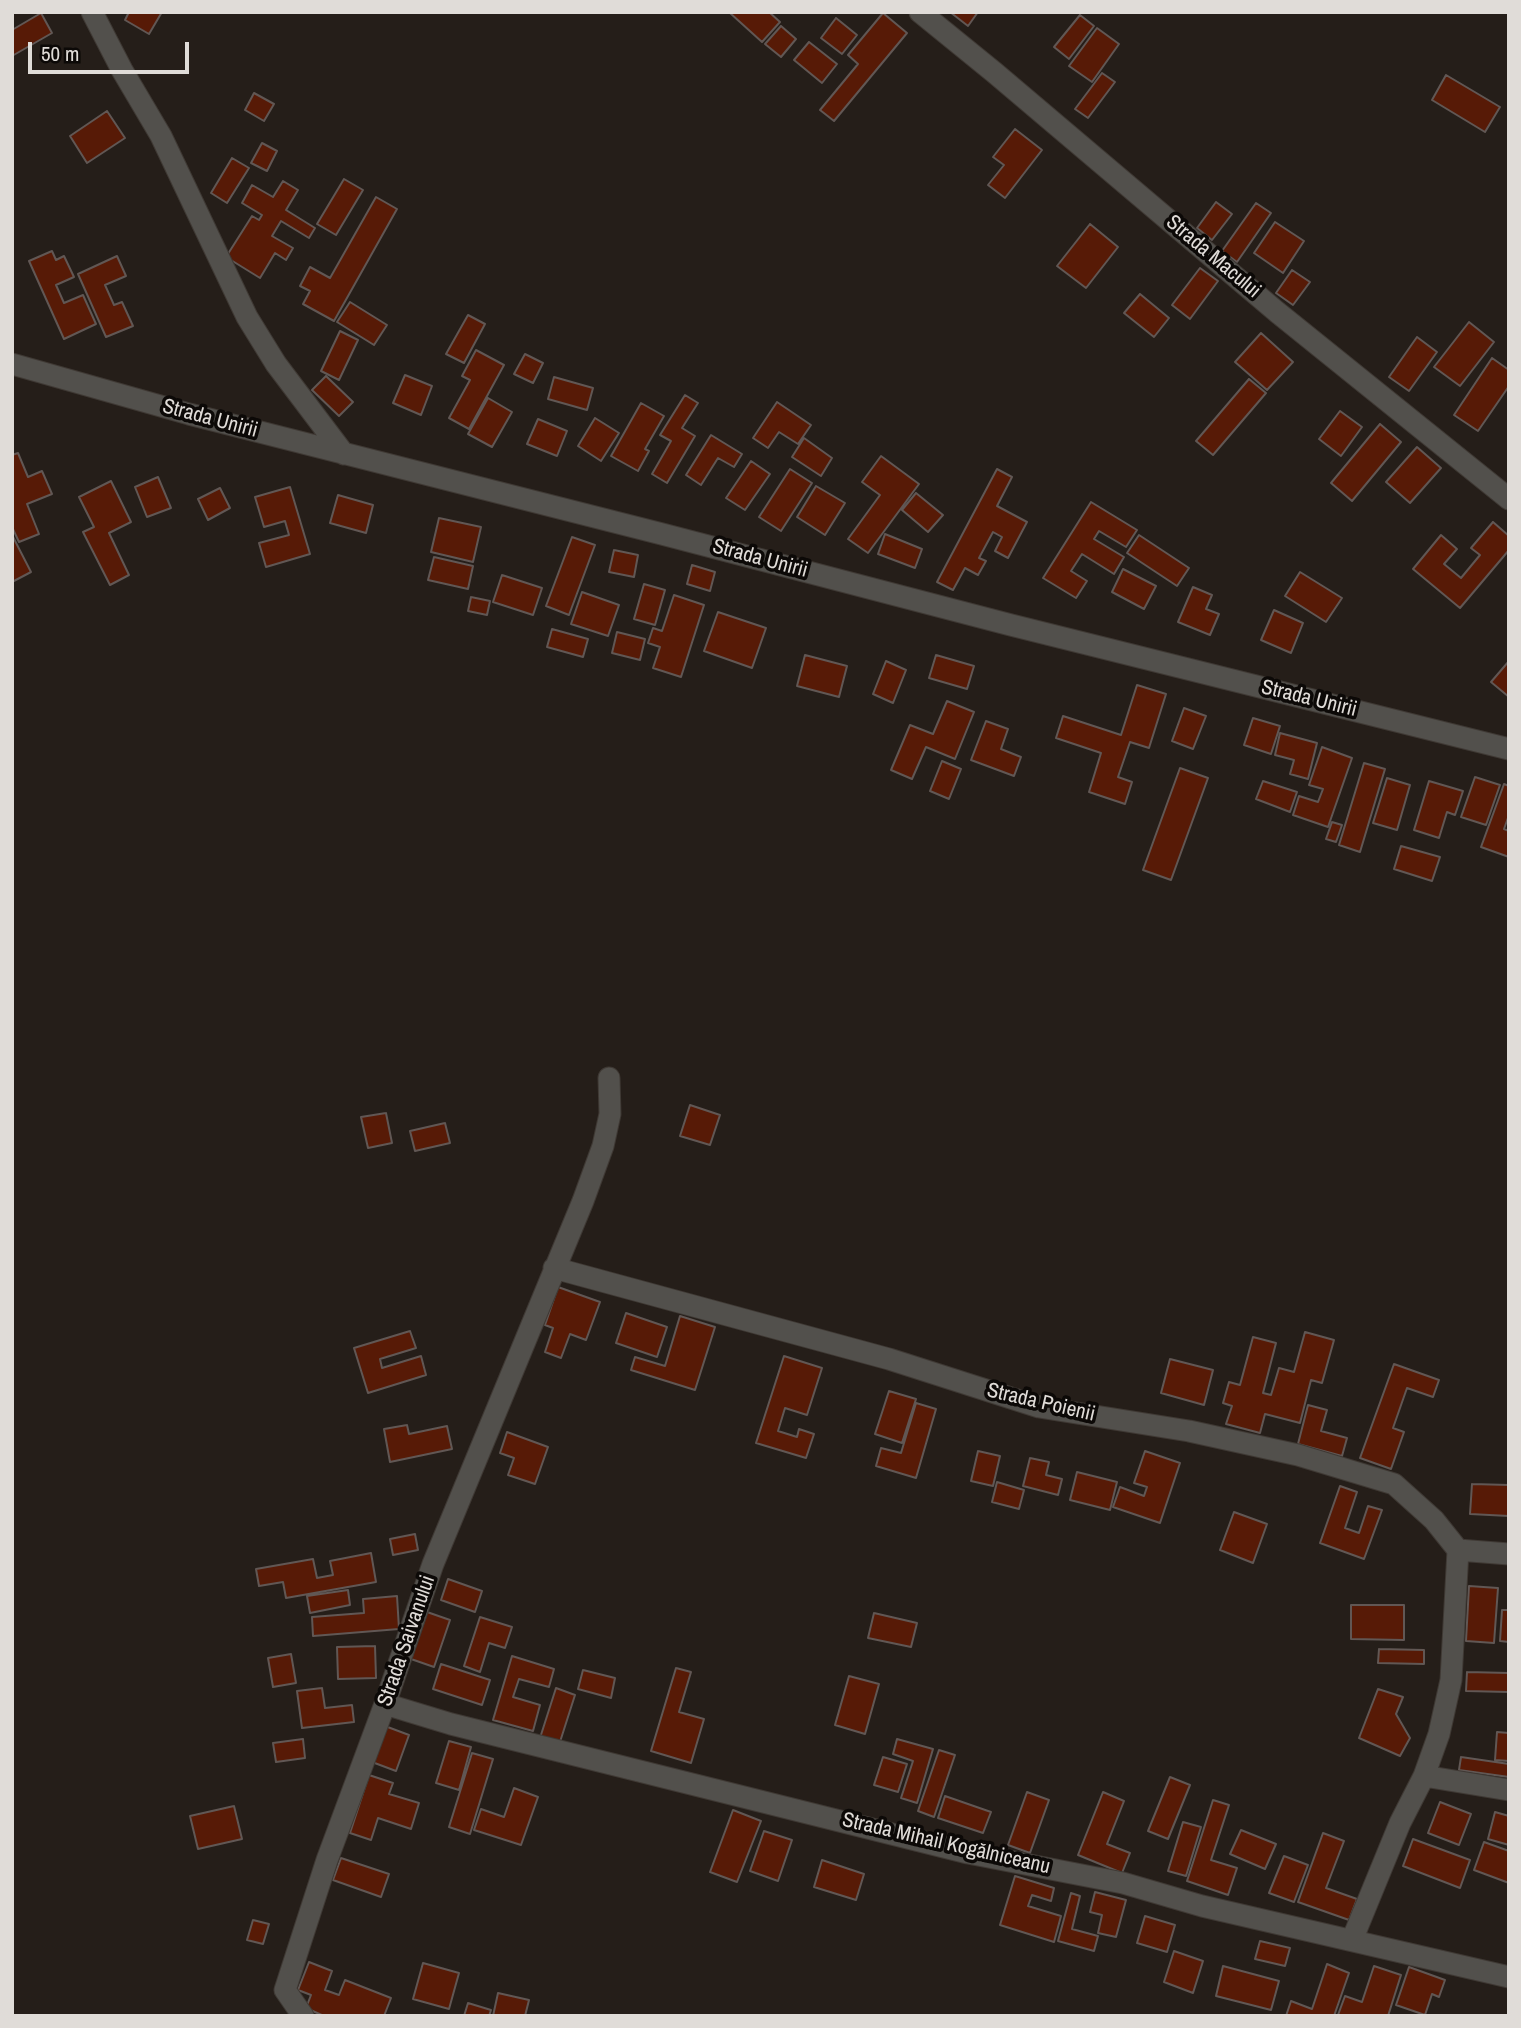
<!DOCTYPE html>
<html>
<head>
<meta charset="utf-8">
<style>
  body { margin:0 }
  #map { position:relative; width:1521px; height:2028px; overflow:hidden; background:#251e19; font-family:"Archivo Narrow",sans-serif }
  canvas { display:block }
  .frame { position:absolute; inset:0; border:14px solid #e0dcd8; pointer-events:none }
  .scale { position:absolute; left:28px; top:42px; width:161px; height:32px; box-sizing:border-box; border:4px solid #e0dcd8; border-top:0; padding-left:9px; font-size:21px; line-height:24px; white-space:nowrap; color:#e0dcd8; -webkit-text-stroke:5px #0c0907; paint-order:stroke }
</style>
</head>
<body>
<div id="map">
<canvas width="1521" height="2028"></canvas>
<div class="frame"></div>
<div class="scale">50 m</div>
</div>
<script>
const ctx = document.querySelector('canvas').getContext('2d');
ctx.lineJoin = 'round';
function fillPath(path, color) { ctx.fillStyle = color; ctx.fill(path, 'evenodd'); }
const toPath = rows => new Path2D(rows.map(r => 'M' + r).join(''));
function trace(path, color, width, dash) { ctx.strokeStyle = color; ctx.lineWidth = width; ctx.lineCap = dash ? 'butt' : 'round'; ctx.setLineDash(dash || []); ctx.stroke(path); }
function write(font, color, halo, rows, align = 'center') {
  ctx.font = font + ' "Archivo Narrow",sans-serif'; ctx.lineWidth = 7; ctx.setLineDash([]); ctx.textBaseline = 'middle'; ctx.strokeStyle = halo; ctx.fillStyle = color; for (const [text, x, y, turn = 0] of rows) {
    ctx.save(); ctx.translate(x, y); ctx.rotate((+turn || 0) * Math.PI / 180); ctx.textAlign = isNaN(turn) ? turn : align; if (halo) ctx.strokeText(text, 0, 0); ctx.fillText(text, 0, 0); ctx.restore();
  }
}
const building = toPath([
  [129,12,162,12,149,34,125,20,129,12],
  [769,12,780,22,762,42,730,13,769,12],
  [950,12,978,12,968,26,950,12],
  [41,13,52,33,12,56,12,30,41,13],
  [883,13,907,33,834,121,820,110,858,64,848,55,883,13],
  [1080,15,1094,26,1069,59,1054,47,1080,15],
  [836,18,857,35,842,54,821,38,836,18],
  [781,26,796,39,781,57,765,44,781,26],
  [1097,28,1119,44,1092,82,1069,66,1097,28],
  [809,42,837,64,822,83,794,60,809,42],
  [1102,73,1115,82,1088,118,1075,109,1102,73],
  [1446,75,1500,107,1485,132,1432,100,1446,75],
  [254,93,274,104,264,121,245,110,254,93],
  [107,111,125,138,87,163,70,136,107,111],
  [1015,129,1042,150,1005,198,988,185,1004,165,993,157,1015,129],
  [262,143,277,151,267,171,251,163,262,143],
  [232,158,249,168,227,203,211,193,232,158],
  [344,179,363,190,336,235,317,224,344,179],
  [283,181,298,190,286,210,315,228,309,238,281,221,272,236,293,248,286,260,275,253,260,278,226,257,252,216,259,220,262,215,242,203,252,185,273,197,283,181],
  [376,197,397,209,334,321,303,304,310,291,300,286,310,267,330,278,376,197],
  [1216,202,1232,214,1212,240,1197,228,1216,202],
  [1256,203,1271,213,1237,262,1222,251,1256,203],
  [1275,222,1304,241,1283,273,1254,253,1275,222],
  [1090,224,1118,247,1086,288,1057,266,1090,224],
  [52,251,56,260,64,256,74,277,56,285,64,303,83,295,96,324,64,339,29,261,52,251],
  [117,256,126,276,105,285,114,305,122,302,133,326,106,337,78,274,117,256],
  [1200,268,1218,281,1190,319,1172,305,1200,268],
  [1292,270,1310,282,1293,305,1276,293,1292,270],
  [1140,294,1169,318,1154,337,1124,313,1140,294],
  [350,302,387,325,374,345,337,322,350,302],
  [468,315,485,324,464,363,446,354,468,315],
  [1469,322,1494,342,1460,386,1434,367,1469,322],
  [340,331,358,340,339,380,321,371,340,331],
  [1261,333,1293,362,1267,390,1235,362,1261,333],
  [1417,337,1437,352,1409,391,1389,377,1417,337],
  [476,350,504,365,469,429,449,418,470,380,462,376,476,350],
  [525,354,543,363,533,383,514,374,525,354],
  [1492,358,1509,370,1509,386,1478,431,1454,415,1492,358],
  [405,375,432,386,421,415,393,403,405,375],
  [326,376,353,402,339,416,312,390,326,376],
  [554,377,593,388,587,410,548,399,554,377],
  [1249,379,1266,393,1213,455,1196,441,1249,379],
  [685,395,698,403,682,428,695,436,667,483,652,474,671,441,660,435,685,395],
  [488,398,512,412,492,447,468,434,488,398],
  [777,402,811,425,798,444,779,432,768,448,753,438,777,402],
  [641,403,664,416,645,449,649,451,638,471,611,456,641,403],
  [1340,411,1362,427,1341,456,1319,439,1340,411],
  [595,418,619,433,601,461,578,446,595,418],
  [538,419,567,431,557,456,527,444,538,419],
  [1380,424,1401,442,1352,501,1331,483,1380,424],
  [711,435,742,454,734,467,718,458,701,485,686,475,711,435],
  [804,438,832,458,821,476,792,457,804,438],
  [1417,447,1441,468,1410,503,1386,482,1417,447],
  [18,453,28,477,42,471,52,494,27,504,39,534,19,542,12,527,12,455,18,453],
  [881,456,919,484,868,553,848,539,880,495,862,482,881,456],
  [751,461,770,474,745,510,726,498,751,461],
  [790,469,812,483,781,531,759,517,790,469],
  [997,469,1012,477,997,506,1027,522,1008,558,995,551,1002,537,993,532,979,558,986,561,978,575,965,568,953,590,937,582,997,469],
  [158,477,171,508,147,517,135,487,158,477],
  [111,481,131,522,109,533,129,575,110,585,83,532,94,527,79,497,111,481],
  [816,486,845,503,825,535,797,517,816,486],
  [290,487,310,554,266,567,259,543,289,535,285,521,264,527,255,497,290,487],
  [220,488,230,508,208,520,198,499,220,488],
  [916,493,943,515,928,532,902,510,916,493],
  [338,495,373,505,366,533,330,523,338,495],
  [1091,502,1137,530,1126,547,1099,531,1094,539,1124,557,1114,574,1082,554,1071,571,1087,581,1076,598,1043,578,1091,502],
  [439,518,481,527,473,562,431,552,439,518],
  [1493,522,1509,536,1509,550,1460,608,1413,569,1441,535,1457,549,1444,564,1461,578,1480,555,1471,548,1493,522],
  [885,534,922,549,915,568,878,554,885,534],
  [12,535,31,572,12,582,12,535],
  [1139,535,1189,568,1177,586,1127,553,1139,535],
  [572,537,595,545,569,615,546,606,572,537],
  [614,550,638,555,634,577,609,572,614,550],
  [434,557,473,566,468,589,428,580,434,557],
  [692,565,715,572,710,591,687,584,692,565],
  [1123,569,1156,586,1144,609,1112,592,1123,569],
  [1300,572,1342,598,1326,622,1285,596,1300,572],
  [502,575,542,588,533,615,493,602,502,575],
  [644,584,665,590,655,625,634,619,644,584],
  [1193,587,1212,595,1206,609,1219,614,1210,635,1178,622,1193,587],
  [582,592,619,605,608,636,571,624,582,592],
  [674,595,704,605,681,677,653,668,660,647,648,643,653,628,662,631,674,595],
  [471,597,490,601,487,615,468,611,471,597],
  [1274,610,1303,623,1291,653,1261,640,1274,610],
  [718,612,766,628,752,668,704,651,718,612],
  [552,629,588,639,583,657,547,647,552,629],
  [617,632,645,639,640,660,612,653,617,632],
  [805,655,847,666,839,697,797,686,805,655],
  [936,655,974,666,967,689,929,678,936,655],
  [886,661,906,670,893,703,873,694,886,661],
  [1509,661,1509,697,1491,682,1509,661],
  [1137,685,1166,694,1149,748,1130,742,1118,777,1132,782,1125,804,1089,792,1101,753,1056,738,1063,716,1121,735,1137,685],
  [947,701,974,712,955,759,926,747,912,779,891,770,910,725,933,734,947,701],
  [1184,708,1206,716,1193,749,1172,741,1184,708],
  [1253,718,1280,726,1271,754,1244,745,1253,718],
  [986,721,1008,729,1001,749,1021,757,1014,776,971,760,986,721],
  [1280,733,1317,743,1308,779,1290,774,1294,760,1275,755,1280,733],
  [1322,747,1352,758,1328,827,1293,815,1299,796,1318,802,1323,789,1309,785,1322,747],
  [942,761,961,769,949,799,930,791,942,761],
  [1364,763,1385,769,1360,852,1339,845,1364,763],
  [1180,768,1208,778,1171,880,1143,870,1180,768],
  [1475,777,1500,785,1486,825,1461,817,1475,777],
  [1387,778,1410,785,1397,830,1373,823,1387,778],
  [1263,781,1297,792,1290,812,1256,799,1263,781],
  [1429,781,1463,791,1455,815,1447,812,1439,838,1414,830,1429,781],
  [1504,784,1509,786,1509,815,1504,829,1509,831,1509,857,1481,847,1504,784],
  [1332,822,1342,825,1336,842,1326,839,1332,822],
  [1401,846,1440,857,1432,881,1394,869,1401,846],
  [690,1105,720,1115,710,1145,680,1136,690,1105],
  [386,1113,392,1143,368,1148,361,1117,386,1113],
  [445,1123,450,1143,415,1151,410,1131,445,1123],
  [558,1287,600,1302,586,1340,570,1334,561,1358,545,1352,553,1328,545,1325,558,1287],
  [626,1313,667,1327,657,1357,616,1343,626,1313],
  [680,1316,715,1327,695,1390,631,1370,635,1357,665,1366,680,1316],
  [410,1331,416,1348,380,1359,382,1368,421,1356,426,1375,368,1393,354,1348,410,1331],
  [1305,1332,1334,1340,1322,1383,1311,1380,1300,1423,1265,1414,1260,1433,1226,1424,1232,1406,1223,1403,1229,1382,1240,1385,1253,1337,1276,1343,1263,1393,1271,1395,1279,1368,1294,1372,1305,1332],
  [784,1356,822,1368,807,1415,785,1408,778,1431,797,1437,799,1429,814,1434,806,1458,756,1443,784,1356],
  [1170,1359,1213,1370,1204,1405,1161,1393,1170,1359],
  [1394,1364,1439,1380,1433,1397,1407,1388,1393,1428,1404,1432,1391,1469,1360,1458,1394,1364],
  [889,1391,916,1399,902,1443,875,1434,889,1391],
  [916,1403,936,1409,916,1478,876,1466,881,1448,901,1453,916,1403],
  [1308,1405,1327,1410,1321,1431,1347,1438,1342,1456,1298,1444,1308,1405],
  [407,1425,409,1434,447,1426,452,1449,390,1462,384,1429,407,1425],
  [507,1432,548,1447,535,1484,508,1475,514,1458,500,1453,507,1432],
  [978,1451,1000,1456,993,1486,971,1481,978,1451],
  [1145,1451,1180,1463,1160,1523,1113,1507,1120,1487,1144,1496,1147,1487,1134,1483,1145,1451],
  [1030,1458,1049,1462,1046,1475,1062,1479,1058,1495,1023,1486,1030,1458],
  [1077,1472,1117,1482,1110,1510,1070,1500,1077,1472],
  [997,1482,1024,1490,1019,1509,992,1502,997,1482],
  [1472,1484,1509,1485,1509,1516,1470,1514,1472,1484],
  [1340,1486,1357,1492,1345,1528,1359,1533,1368,1506,1382,1510,1364,1559,1320,1543,1340,1486],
  [1234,1512,1267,1524,1253,1563,1220,1550,1234,1512],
  [415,1534,418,1550,393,1555,390,1539,415,1534],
  [371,1553,376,1582,286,1598,283,1582,259,1586,256,1569,313,1559,317,1578,333,1575,330,1561,371,1553],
  [448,1579,482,1591,475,1612,441,1600,448,1579],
  [1469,1586,1498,1588,1494,1643,1466,1641,1469,1586],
  [348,1590,350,1605,310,1613,307,1596,348,1590],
  [397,1596,399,1629,313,1636,312,1617,364,1613,363,1599,397,1596],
  [1351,1605,1404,1605,1404,1640,1351,1639,1351,1605],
  [1502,1610,1509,1610,1509,1642,1500,1641,1502,1610],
  [427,1612,450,1620,434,1667,411,1659,427,1612],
  [874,1613,917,1623,911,1647,868,1638,874,1613],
  [480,1617,512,1627,505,1648,489,1643,480,1672,464,1666,480,1617],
  [375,1646,376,1678,338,1679,337,1647,375,1646],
  [1379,1649,1424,1650,1424,1664,1378,1663,1379,1649],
  [291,1654,296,1683,273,1687,268,1658,291,1654],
  [512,1656,554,1669,549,1687,519,1679,513,1697,540,1705,533,1731,493,1720,512,1656],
  [441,1664,490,1680,482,1705,433,1689,441,1664],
  [676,1668,691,1672,679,1712,704,1719,691,1763,651,1751,676,1668],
  [583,1670,615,1678,611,1698,578,1689,583,1670],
  [1467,1672,1509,1673,1509,1692,1466,1691,1467,1672],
  [849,1676,879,1684,865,1734,835,1725,849,1676],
  [322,1688,325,1708,352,1705,354,1722,302,1728,297,1691,322,1688],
  [556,1688,575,1695,559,1745,540,1738,556,1688],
  [1378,1689,1403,1697,1396,1714,1410,1738,1400,1756,1359,1738,1378,1689],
  [385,1726,409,1735,396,1771,372,1762,385,1726],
  [1497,1732,1509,1733,1509,1761,1495,1760,1497,1732],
  [303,1739,305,1758,276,1762,273,1743,303,1739],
  [897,1739,933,1749,917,1803,901,1798,913,1761,893,1754,897,1739],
  [449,1741,471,1747,459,1790,436,1783,449,1741],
  [939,1750,955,1755,934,1817,918,1811,939,1750],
  [472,1753,493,1759,470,1834,449,1827,472,1753],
  [883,1757,907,1764,898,1792,874,1785,883,1757],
  [1461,1757,1509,1764,1509,1777,1459,1770,1461,1757],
  [369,1775,393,1783,389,1794,419,1803,411,1829,378,1818,371,1840,350,1833,369,1775],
  [1170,1777,1190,1785,1168,1839,1148,1831,1170,1777],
  [514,1788,538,1797,521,1845,474,1830,481,1809,504,1817,514,1788],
  [1027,1792,1049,1800,1030,1853,1008,1845,1027,1792],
  [1103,1792,1124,1801,1107,1844,1130,1853,1122,1873,1078,1855,1103,1792],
  [945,1796,991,1812,983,1833,938,1818,945,1796],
  [1213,1800,1229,1805,1211,1860,1237,1868,1228,1895,1187,1881,1213,1800],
  [1440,1802,1471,1814,1459,1845,1428,1833,1440,1802],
  [234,1806,242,1839,198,1849,190,1816,234,1806],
  [733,1810,761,1821,737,1882,710,1872,733,1810],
  [1495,1812,1509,1816,1509,1845,1488,1839,1495,1812],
  [1183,1822,1201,1827,1186,1876,1168,1871,1183,1822],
  [1241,1830,1276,1844,1265,1869,1230,1854,1241,1830],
  [764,1831,792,1840,778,1881,750,1871,764,1831],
  [1323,1833,1344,1841,1326,1888,1357,1899,1349,1920,1298,1902,1323,1833],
  [1413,1839,1470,1860,1460,1888,1403,1866,1413,1839],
  [1484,1842,1509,1851,1509,1883,1474,1870,1484,1842],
  [1284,1856,1308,1865,1294,1902,1269,1893,1284,1856],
  [341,1858,389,1874,381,1897,333,1880,341,1858],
  [822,1860,864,1874,856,1900,814,1887,822,1860],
  [1015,1876,1054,1888,1051,1901,1032,1895,1028,1906,1061,1916,1054,1942,1000,1925,1015,1876],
  [1095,1892,1126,1900,1116,1937,1098,1933,1102,1915,1090,1912,1095,1892],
  [1071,1893,1080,1896,1072,1929,1098,1936,1094,1951,1058,1941,1071,1893],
  [1145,1916,1175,1925,1167,1952,1137,1943,1145,1916],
  [253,1920,269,1924,263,1944,247,1940,253,1920],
  [1260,1941,1290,1948,1285,1966,1255,1959,1260,1941],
  [1174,1951,1203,1961,1193,1993,1164,1982,1174,1951],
  [309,1962,332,1971,325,1990,339,1995,345,1980,391,1998,384,2016,324,2016,306,2008,311,1995,298,1990,309,1962],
  [423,1963,459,1973,449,2009,413,1999,423,1963],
  [1327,1964,1349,1973,1334,2016,1286,2016,1291,2001,1312,2009,1327,1964],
  [1223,1966,1279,1981,1271,2010,1216,1996,1223,1966],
  [1374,1966,1401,1975,1388,2016,1338,2015,1345,1996,1362,2002,1374,1966],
  [1409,1967,1445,1980,1439,1997,1432,1994,1425,2015,1396,2005,1409,1967],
  [498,1993,529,2000,525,2016,493,2016,498,1993],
  [468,2003,491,2010,489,2016,464,2016,468,2003]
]);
fillPath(building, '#571a06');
trace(building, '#615754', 2);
const minor = toPath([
  [92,12,122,70,161,136,247,317,276,364,344,454],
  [920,12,995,73,1277,312,1509,499],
  [12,364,189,414,662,534,1011,625,1509,749],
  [554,1268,889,1359,1039,1407,1189,1431,1298,1455,1394,1484,1434,1520,1458,1550,1509,1554],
  [385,1704,451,1724,968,1853,1123,1883,1202,1906,1509,1977],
  [1424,1776,1509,1790],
  [1352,1940,1400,1823,1424,1776,1439,1734,1451,1680,1458,1550],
  [303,2016,285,1990,327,1860,385,1704,433,1564,583,1201,603,1146,610,1114,609,1078]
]);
trace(minor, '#3f3934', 23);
trace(minor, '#52504c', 21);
write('21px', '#e0dcd8', '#0c0907', [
  ["Strada Macului",1213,257,40],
  ["Strada Unirii",210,419,15],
  ["Strada Unirii",760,559,15],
  ["Strada Unirii",1309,699,14],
  ["Strada Poienii",1041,1403,13],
  ["Strada Saivanului",407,1641,-71],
  ["Strada Mihail Kogălniceanu",946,1844,13]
]);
</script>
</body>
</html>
